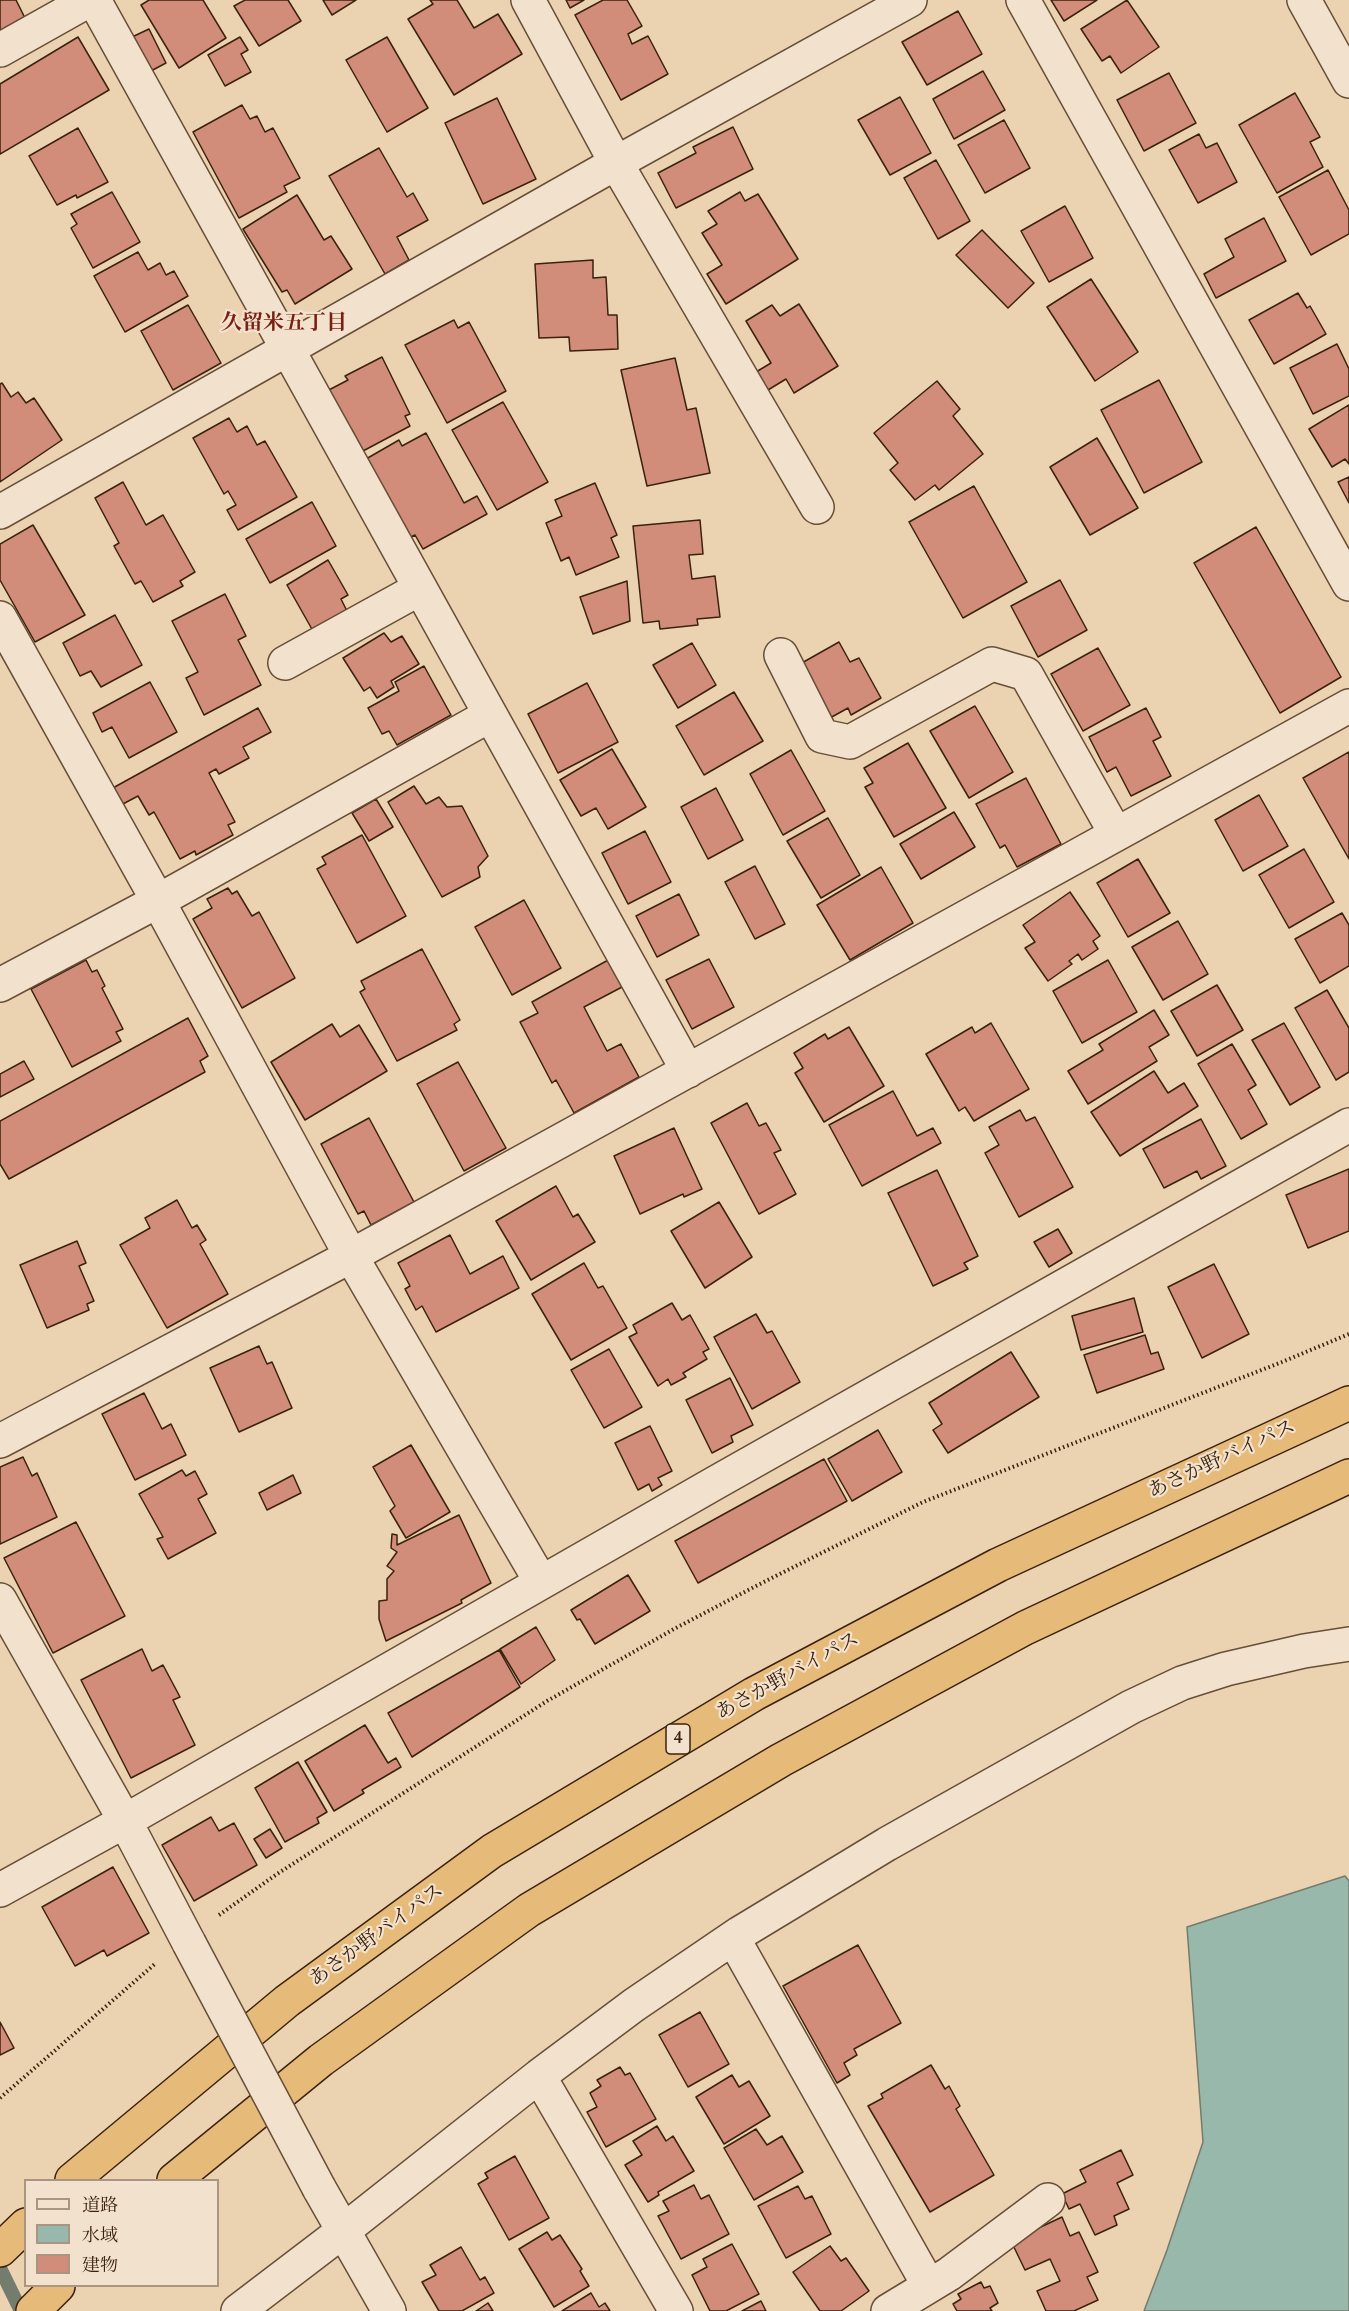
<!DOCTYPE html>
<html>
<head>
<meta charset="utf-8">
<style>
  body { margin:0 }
  #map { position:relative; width:1349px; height:2311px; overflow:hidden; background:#ebd3b2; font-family:Cardo,"Noto Serif JP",serif }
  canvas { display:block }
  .legend { position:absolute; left:24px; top:2179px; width:195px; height:108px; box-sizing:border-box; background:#f2e2cd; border:2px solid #a99581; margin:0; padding:8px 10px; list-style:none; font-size:18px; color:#3b220e }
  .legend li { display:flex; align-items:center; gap:12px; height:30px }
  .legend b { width:30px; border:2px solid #a99581 }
</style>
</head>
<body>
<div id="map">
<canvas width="1349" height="2311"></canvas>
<ul class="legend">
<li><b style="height:8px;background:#f2e2cd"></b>道路</li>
<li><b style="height:16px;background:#98b8ac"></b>水域</li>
<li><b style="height:16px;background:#d18d79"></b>建物</li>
</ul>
</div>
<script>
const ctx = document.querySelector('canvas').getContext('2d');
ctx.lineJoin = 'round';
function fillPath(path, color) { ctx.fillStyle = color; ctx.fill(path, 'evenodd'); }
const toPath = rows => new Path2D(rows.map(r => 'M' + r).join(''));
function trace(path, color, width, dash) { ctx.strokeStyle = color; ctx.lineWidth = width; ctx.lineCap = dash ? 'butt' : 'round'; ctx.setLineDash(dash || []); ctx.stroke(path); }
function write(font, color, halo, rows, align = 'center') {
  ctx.font = font + ' Cardo,"Noto Serif JP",serif'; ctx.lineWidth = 4.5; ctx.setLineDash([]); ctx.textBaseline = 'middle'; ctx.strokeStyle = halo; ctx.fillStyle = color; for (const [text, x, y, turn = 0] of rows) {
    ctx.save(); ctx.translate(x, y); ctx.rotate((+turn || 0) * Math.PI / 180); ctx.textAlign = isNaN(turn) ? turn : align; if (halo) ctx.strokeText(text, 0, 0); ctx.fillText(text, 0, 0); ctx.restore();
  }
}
const water = toPath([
  [1345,1876,1349,1881,1349,2311,1144,2311,1167,2250,1203,2142,1187,1927,1345,1876]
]);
fillPath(water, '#98b8ac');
trace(water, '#737c6d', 1.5);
trace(toPath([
  [0,2268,21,2311]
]), '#737c6d', 14);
const building = toPath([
  [0,0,16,0,25,18,0,31,0,0],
  [149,0,203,0,226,38,179,68,141,5,149,0],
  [245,0,288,0,301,21,259,46,234,6,245,0],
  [323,0,356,0,332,15,323,0],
  [430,0,457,0,474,28,498,14,522,54,454,95,408,19,433,4,430,0],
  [566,0,584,0,570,8,566,0],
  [603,0,627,0,642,26,628,34,632,44,648,36,668,74,621,100,575,15,603,0],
  [1051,0,1097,0,1064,21,1051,0],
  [1127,0,1159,47,1121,73,1110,56,1102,61,1081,29,1127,0],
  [958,11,982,54,927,85,902,42,958,11],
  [149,29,166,63,149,72,132,37,149,29],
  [78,37,109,90,0,154,0,84,78,37],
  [240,37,248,50,241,54,251,72,225,86,208,55,240,37],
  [387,37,428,108,387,132,346,60,387,37],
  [983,71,1005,110,954,139,933,99,983,71],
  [1169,73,1196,123,1144,151,1117,100,1169,73],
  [1295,93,1320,137,1310,142,1323,167,1277,193,1239,125,1295,93],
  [900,97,931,153,890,175,858,120,900,97],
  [497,98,536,179,483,204,445,123,497,98],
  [242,105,250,119,257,116,265,132,273,128,300,178,284,186,287,192,239,218,193,132,242,105],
  [1004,120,1030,168,985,193,958,145,1004,120],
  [733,127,753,169,676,208,658,173,696,153,693,147,733,127],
  [78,128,108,182,77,198,76,195,57,205,29,156,78,128],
  [1199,134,1206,148,1217,143,1237,182,1198,203,1169,150,1199,134],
  [379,148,407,197,413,193,428,220,397,237,409,260,385,274,329,176,379,148],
  [936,160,970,221,938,239,904,178,936,160],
  [1328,170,1349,210,1349,234,1311,255,1279,197,1328,170],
  [112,192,140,242,93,268,71,228,77,224,71,214,112,192],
  [740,192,745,201,758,194,798,259,726,304,707,274,722,265,702,233,717,224,708,211,740,192],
  [297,195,324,240,331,236,352,269,295,304,287,290,282,292,243,229,297,195],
  [1065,206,1093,258,1049,282,1021,231,1065,206],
  [1264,218,1286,261,1216,298,1204,274,1234,257,1225,239,1264,218],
  [982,230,1034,283,1008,308,956,255,982,230],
  [138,252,148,270,160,263,166,275,174,271,188,296,125,332,94,276,138,252],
  [593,260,593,278,606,277,608,315,617,315,618,349,570,351,569,337,539,338,535,264,593,260],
  [1091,279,1138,352,1095,381,1047,307,1091,279],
  [1298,293,1307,308,1310,306,1326,334,1274,364,1249,320,1298,293],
  [799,304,838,366,794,393,786,379,768,390,756,372,771,363,746,321,772,305,780,316,799,304],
  [188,305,221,363,173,390,141,331,188,305],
  [454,320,458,328,469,322,506,391,447,423,405,345,454,320],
  [1337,344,1349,369,1349,396,1313,414,1290,368,1337,344],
  [382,357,410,414,405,416,410,426,363,451,352,430,346,433,325,392,348,380,345,376,382,357],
  [675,358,687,410,696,408,710,473,647,486,621,370,675,358],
  [1159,380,1202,462,1144,493,1101,410,1159,380],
  [937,381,960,409,953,416,983,454,939,490,935,485,915,500,890,470,898,463,874,433,937,381],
  [2,383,11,397,18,392,26,403,34,398,62,440,0,482,0,384,2,383],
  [503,402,548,482,497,510,452,430,503,402],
  [1349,405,1349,464,1345,459,1332,467,1309,429,1349,405],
  [229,418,237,432,247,426,257,445,265,441,297,497,238,530,227,510,236,505,228,491,224,494,193,438,229,418],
  [426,433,464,503,477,496,487,514,423,549,415,535,409,538,366,459,399,440,402,446,426,433],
  [1097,438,1138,508,1090,535,1050,467,1097,438],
  [1349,477,1349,503,1338,482,1349,477],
  [123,482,146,525,163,515,195,572,180,581,183,586,153,602,141,581,135,584,114,546,119,543,95,498,123,482],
  [595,483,617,535,611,538,619,557,576,575,569,557,561,561,546,523,562,516,555,500,595,483],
  [974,486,1027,582,963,618,909,522,974,486],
  [312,502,336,546,270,583,246,539,312,502],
  [700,520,703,554,689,555,692,579,715,576,720,617,697,619,698,625,660,629,659,621,643,623,633,526,700,520],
  [33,525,85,615,35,642,0,580,0,544,33,525],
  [1256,527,1341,677,1280,713,1194,563,1256,527],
  [328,560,348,595,341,599,347,611,313,631,287,585,328,560],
  [1060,580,1087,630,1038,657,1011,606,1060,580],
  [627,581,630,621,593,634,580,597,627,581],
  [225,594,246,636,238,640,261,685,204,715,186,678,198,672,172,621,225,594],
  [115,615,142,665,101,687,91,671,80,676,63,643,115,615],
  [384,633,391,642,402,636,419,664,391,681,394,687,377,698,370,687,364,691,343,658,384,633],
  [839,642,850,662,859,658,881,698,851,715,848,708,830,718,800,664,839,642],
  [692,643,716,685,678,708,653,665,692,643],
  [1098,648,1130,705,1083,731,1051,674,1098,648],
  [424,666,451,715,397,745,389,731,382,734,368,708,399,691,395,682,424,666],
  [150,682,177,732,129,758,112,727,102,732,93,713,150,682],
  [587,683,618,742,558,773,528,714,587,683],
  [734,692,763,741,704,775,676,726,734,692],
  [975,706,1013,772,969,798,930,731,975,706],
  [258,708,271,732,243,747,249,758,219,774,216,769,209,773,235,822,228,825,233,835,196,855,195,851,180,859,154,812,149,815,138,796,121,805,111,789,258,708],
  [1146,708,1161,737,1153,741,1171,776,1131,796,1116,767,1107,772,1089,737,1146,708],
  [908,743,946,808,894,837,865,787,873,783,864,768,908,743],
  [612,749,646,807,608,829,596,808,581,816,560,780,612,749],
  [791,750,825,811,783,835,750,774,791,750],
  [1349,752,1349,859,1303,778,1349,752],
  [1026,778,1061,844,1017,867,1005,845,1000,848,976,804,1026,778],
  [414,786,426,804,439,797,447,807,462,806,488,856,478,867,480,877,442,897,388,802,414,786],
  [716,788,743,840,708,859,681,807,716,788],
  [1259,795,1288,846,1243,871,1215,820,1259,795],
  [376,799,393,827,369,841,352,813,376,799],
  [954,812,975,847,921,879,900,844,954,812],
  [828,818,860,875,821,898,787,841,828,818],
  [645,831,671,882,628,904,602,853,645,831],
  [362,835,406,916,357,943,317,869,326,864,322,857,362,835],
  [1304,849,1334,902,1289,928,1259,875,1304,849],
  [1138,859,1170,913,1128,937,1097,883,1138,859],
  [755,866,785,924,755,939,725,882,755,866],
  [881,867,913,923,850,960,817,905,881,867],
  [228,888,232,894,237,891,252,916,259,912,295,978,242,1008,193,919,212,908,207,899,228,888],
  [1070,892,1100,936,1093,941,1098,949,1082,960,1078,954,1069,961,1072,964,1048,981,1025,948,1035,942,1023,925,1070,892],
  [679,894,699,935,657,957,636,916,679,894],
  [524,900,561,968,512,995,475,927,524,900],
  [1342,913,1349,925,1349,966,1320,983,1295,939,1342,913],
  [1178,921,1208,974,1163,1000,1132,947,1178,921],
  [422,949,460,1020,454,1024,457,1030,397,1061,360,992,365,989,361,981,422,949],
  [610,959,624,986,584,1007,607,1051,621,1044,639,1077,574,1113,556,1080,552,1083,520,1022,538,1013,532,1002,610,959],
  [709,959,734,1007,692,1029,666,980,709,959],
  [86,960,92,972,97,970,105,986,102,988,123,1029,116,1032,121,1041,72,1067,31,989,86,960],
  [1108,960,1137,1012,1082,1043,1053,991,1108,960],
  [1217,985,1243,1030,1197,1056,1171,1011,1217,985],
  [1327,990,1349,1028,1349,1072,1336,1080,1295,1008,1327,990],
  [1154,1010,1169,1035,1149,1047,1157,1061,1088,1104,1068,1071,1103,1050,1099,1044,1154,1010],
  [188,1018,208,1056,200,1061,205,1072,9,1179,0,1164,0,1121,188,1018],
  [991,1023,1029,1089,974,1121,965,1107,959,1111,926,1054,972,1027,975,1033,991,1023],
  [1284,1023,1320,1087,1290,1105,1252,1040,1284,1023],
  [332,1024,340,1037,359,1025,387,1071,305,1120,271,1062,332,1024],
  [849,1027,884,1086,824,1122,795,1073,803,1068,794,1053,825,1034,828,1039,849,1027],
  [1232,1044,1256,1085,1248,1090,1267,1124,1241,1139,1198,1064,1232,1044],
  [24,1061,34,1079,0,1097,0,1074,24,1061],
  [458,1062,506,1148,464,1171,417,1084,458,1062],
  [1154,1071,1168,1093,1184,1083,1198,1106,1120,1156,1091,1112,1154,1071],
  [893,1091,917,1136,933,1128,941,1143,862,1186,829,1125,893,1091],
  [747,1103,759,1126,766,1123,781,1150,774,1153,796,1194,759,1214,711,1123,747,1103],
  [1020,1110,1026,1121,1035,1117,1073,1187,1019,1217,985,1153,999,1145,989,1127,1020,1110],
  [369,1118,414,1202,371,1225,364,1211,358,1214,321,1144,369,1118],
  [1201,1119,1226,1166,1201,1179,1197,1171,1164,1188,1143,1149,1201,1119],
  [674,1128,702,1189,684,1197,683,1194,640,1214,614,1156,674,1128],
  [1349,1169,1349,1231,1308,1248,1286,1195,1349,1169],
  [937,1170,978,1256,964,1263,968,1269,933,1286,888,1193,937,1170],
  [556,1186,573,1217,578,1214,595,1242,531,1280,496,1221,556,1186],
  [177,1200,192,1228,197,1225,206,1240,200,1244,228,1294,167,1328,120,1245,150,1228,145,1218,177,1200],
  [719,1202,752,1257,705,1288,671,1231,719,1202],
  [1058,1229,1072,1253,1049,1267,1034,1242,1058,1229],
  [450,1235,470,1274,503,1256,519,1288,436,1332,422,1306,416,1310,405,1289,410,1286,398,1263,450,1235],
  [77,1241,86,1263,79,1266,94,1301,87,1304,89,1310,47,1328,20,1265,77,1241],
  [584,1263,598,1288,603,1286,627,1328,571,1360,532,1294,584,1263],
  [1214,1264,1249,1334,1202,1358,1168,1287,1214,1264],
  [1134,1298,1143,1332,1081,1350,1072,1316,1134,1298],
  [672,1303,682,1320,690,1315,709,1349,703,1352,707,1359,683,1373,686,1377,671,1385,668,1379,658,1386,629,1337,637,1333,633,1325,672,1303],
  [756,1314,767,1333,772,1331,800,1382,752,1409,714,1337,756,1314],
  [1145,1335,1151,1354,1158,1352,1164,1369,1097,1393,1084,1355,1145,1335],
  [259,1346,267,1364,272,1362,292,1408,239,1432,210,1368,259,1346],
  [609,1349,642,1407,604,1428,571,1370,609,1349],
  [1011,1352,1039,1397,948,1453,933,1430,942,1424,929,1403,1011,1352],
  [730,1378,753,1425,731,1436,733,1442,712,1453,686,1400,730,1378],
  [144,1393,162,1429,171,1424,186,1455,135,1480,102,1414,144,1393],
  [650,1426,672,1471,658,1478,662,1485,652,1491,649,1484,638,1490,615,1443,650,1426],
  [878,1430,902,1472,852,1501,828,1459,878,1430],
  [411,1445,450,1512,406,1538,390,1511,395,1506,373,1467,411,1445],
  [23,1457,32,1476,37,1473,57,1517,0,1544,0,1467,23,1457],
  [824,1459,847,1501,698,1583,675,1541,824,1459],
  [182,1470,186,1476,195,1471,207,1494,198,1499,216,1533,168,1559,157,1539,163,1537,139,1494,182,1470],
  [293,1475,301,1493,267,1510,259,1493,293,1475],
  [459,1515,491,1583,461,1600,462,1603,386,1641,379,1619,379,1601,387,1600,387,1579,394,1571,387,1566,397,1552,391,1548,392,1534,397,1535,397,1545,459,1515],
  [76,1522,125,1616,53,1653,4,1558,76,1522],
  [628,1575,650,1611,595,1644,580,1619,577,1620,571,1610,628,1575],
  [536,1627,555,1660,521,1684,500,1649,536,1627],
  [142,1649,152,1671,163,1665,180,1697,173,1700,195,1745,131,1778,81,1680,142,1649],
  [499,1650,520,1687,412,1757,388,1713,499,1650],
  [365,1725,388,1763,396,1758,401,1767,362,1790,364,1793,334,1811,305,1761,365,1725],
  [298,1762,327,1812,317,1818,319,1823,285,1842,255,1788,298,1762],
  [211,1817,219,1831,234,1823,257,1865,194,1901,162,1845,211,1817],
  [270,1829,282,1848,266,1858,254,1839,270,1829],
  [113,1867,149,1933,107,1956,104,1950,75,1966,42,1907,113,1867],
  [858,1945,901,2023,854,2049,857,2055,844,2063,850,2075,837,2083,783,1986,858,1945],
  [700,2012,729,2064,688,2087,659,2035,700,2012],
  [0,2022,14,2048,0,2055,0,2022],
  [931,2065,945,2089,949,2086,960,2106,956,2109,994,2175,930,2212,868,2106,883,2098,881,2094,931,2065],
  [620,2067,625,2075,630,2073,656,2119,606,2147,587,2112,597,2107,590,2093,601,2086,597,2080,620,2067],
  [732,2075,739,2087,749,2081,770,2116,724,2144,696,2097,732,2075],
  [657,2126,666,2141,673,2136,694,2171,658,2192,659,2195,648,2202,625,2165,642,2155,633,2141,657,2126],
  [756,2129,767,2145,782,2136,803,2172,754,2200,724,2148,756,2129],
  [1121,2150,1133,2175,1117,2183,1129,2209,1114,2216,1117,2225,1095,2235,1080,2204,1069,2209,1062,2194,1086,2182,1080,2170,1121,2150],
  [515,2156,549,2218,509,2240,478,2184,488,2178,485,2173,515,2156],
  [694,2185,701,2199,709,2195,729,2234,681,2259,658,2216,669,2211,663,2201,694,2185],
  [798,2186,805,2199,812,2196,831,2234,786,2258,758,2206,798,2186],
  [1062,2217,1070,2236,1079,2232,1098,2272,1087,2277,1098,2300,1074,2311,1046,2311,1037,2291,1060,2281,1050,2259,1025,2270,1011,2241,1062,2217],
  [547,2232,552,2240,560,2235,582,2269,580,2271,589,2286,554,2307,519,2249,547,2232],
  [732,2244,759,2294,726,2311,710,2311,692,2275,707,2267,703,2259,732,2244],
  [830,2246,841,2261,846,2258,869,2291,841,2311,820,2311,793,2272,830,2246],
  [461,2247,480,2280,485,2277,494,2293,462,2311,439,2311,422,2282,436,2275,430,2265,461,2247],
  [981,2282,984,2288,990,2286,998,2303,990,2308,992,2311,957,2311,953,2304,961,2299,958,2294,981,2282],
  [591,2293,599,2307,605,2303,610,2311,562,2311,591,2293],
  [761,2301,766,2311,742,2311,761,2301],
  [488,2303,493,2311,476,2311,488,2303]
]);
fillPath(building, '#d18d79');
trace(building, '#3b220e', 1.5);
const minor = toPath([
  [94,0,688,1071],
  [528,0,616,163,817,507],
  [1023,0,1349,584],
  [1304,0,1349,81],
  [0,50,89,0],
  [0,512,616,163,910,0],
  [0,618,158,901,351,1256,541,1582],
  [781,655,822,736,850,742,992,664,1026,674,1116,834],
  [285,663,419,589],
  [0,985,158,901,490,715],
  [0,1441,351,1256,571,1135,1349,706],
  [0,1600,125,1821,189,1943],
  [0,1890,125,1821,715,1483,1349,1125],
  [733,1938,929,2286],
  [539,2076,676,2311],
  [319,2188,389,2311],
  [238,2311,343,2231,539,2076,634,2005,740,1933,887,1844,1131,1707,1182,1683,1226,1669,1304,1651,1349,1644],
  [888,2311,949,2274,1048,2200]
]);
const highway = toPath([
  [72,2180,287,2001,492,1851,754,1694,998,1565,1349,1403],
  [174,2180,321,2060,529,1910,781,1760,1025,1628,1349,1476],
  [0,2250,26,2225],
  [33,2311,58,2286]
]);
trace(minor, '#674e37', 36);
trace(highway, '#3b220e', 36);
trace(toPath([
  [219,1915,277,1874,547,1701,674,1629,754,1587,923,1502,1282,1362,1349,1334],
  [0,2098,156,1963]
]), '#3b220e', 4, [1.5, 3]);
trace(minor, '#f2e2cd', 33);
trace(highway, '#e6ba79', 33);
const minorBridge = toPath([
  [189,1943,319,2188]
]);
trace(minorBridge, '#674e37', 36, []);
trace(minorBridge, '#f2e2cd', 33);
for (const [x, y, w] of [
  [678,1739,24]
]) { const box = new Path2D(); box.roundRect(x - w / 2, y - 15, w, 30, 4.5); ctx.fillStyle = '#f2e2cd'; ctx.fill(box); trace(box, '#3b220e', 1.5); }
write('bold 18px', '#3b220e', null, [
  ["4",678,1739]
]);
write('20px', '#3b220e', '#f2e2cd', [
  ["あさか野バイパス",1222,1460,-25],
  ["あさか野バイパス",788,1677,-29],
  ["あさか野バイパス",377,1936,-36]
]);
write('bold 21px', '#7a1f14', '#f2e2cd', [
  ["久留米五丁目",284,324]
]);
</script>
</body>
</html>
